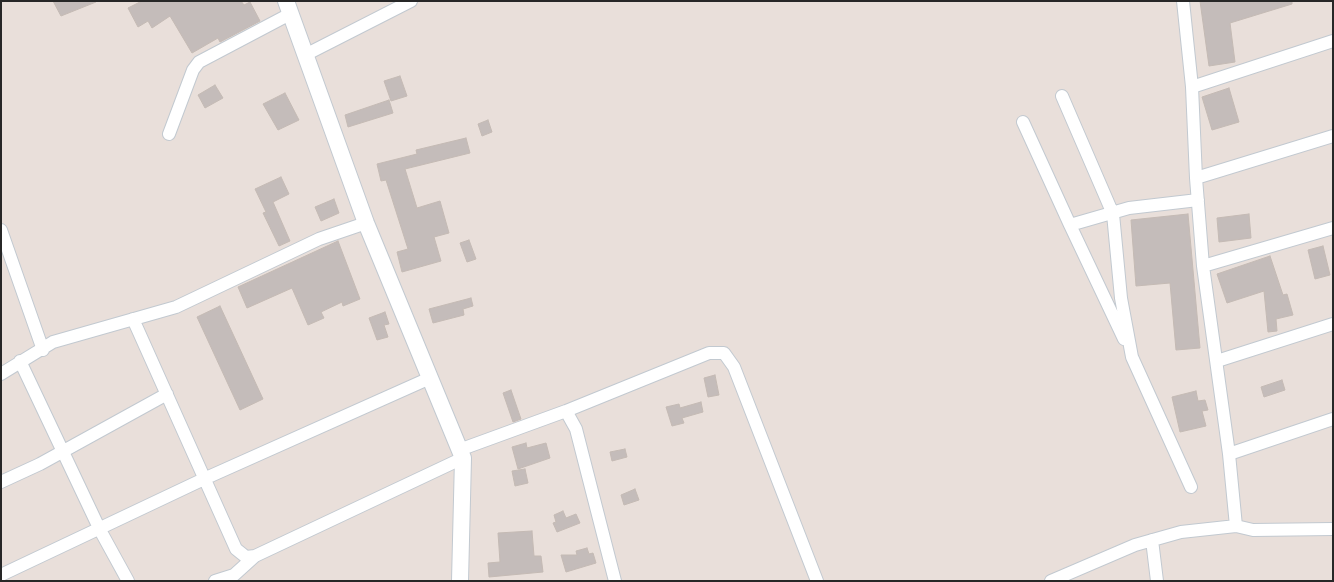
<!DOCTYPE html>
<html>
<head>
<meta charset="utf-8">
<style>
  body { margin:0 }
  #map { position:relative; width:1334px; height:582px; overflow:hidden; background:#e9dfda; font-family:Figtree,sans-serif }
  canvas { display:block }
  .frame { position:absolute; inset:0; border:2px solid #272727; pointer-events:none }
</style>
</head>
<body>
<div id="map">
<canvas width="1334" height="582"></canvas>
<div class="frame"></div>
</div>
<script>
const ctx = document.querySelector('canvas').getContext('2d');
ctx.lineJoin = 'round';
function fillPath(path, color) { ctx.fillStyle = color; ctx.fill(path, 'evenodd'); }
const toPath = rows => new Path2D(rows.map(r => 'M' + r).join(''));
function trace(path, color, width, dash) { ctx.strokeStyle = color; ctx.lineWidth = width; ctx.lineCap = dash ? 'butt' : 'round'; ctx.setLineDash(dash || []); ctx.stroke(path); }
const building = toPath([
  [53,1,96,1,96,2,61,16,53,1],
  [142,1,241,1,244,5,250,2,260,21,220,42,218,38,192,53,170,16,152,28,148,21,138,27,128,8,142,1],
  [1200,1,1292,1,1292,4,1230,23,1235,62,1209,66,1200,1],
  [400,76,407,96,391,101,384,81,400,76],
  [215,85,223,98,205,108,198,95,215,85],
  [1229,88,1239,122,1212,130,1202,97,1229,88],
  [285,93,299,120,278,130,263,104,285,93],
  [389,100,393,113,348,127,345,115,389,100],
  [488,120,492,132,482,136,478,124,488,120],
  [466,138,470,153,405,169,417,208,440,201,449,233,434,237,441,261,402,272,397,252,408,249,386,180,381,181,377,164,417,154,416,150,466,138],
  [281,177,289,194,273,202,290,241,279,246,263,213,266,212,255,189,281,177],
  [334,199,339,213,321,221,315,207,334,199],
  [1188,214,1200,348,1176,350,1170,283,1136,286,1131,220,1188,214],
  [1249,214,1251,238,1219,242,1217,218,1249,214],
  [469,240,476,259,467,262,460,243,469,240],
  [338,241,360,299,343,306,342,302,321,312,324,318,308,325,292,288,247,308,238,287,338,241],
  [1323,246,1330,275,1315,279,1308,250,1323,246],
  [1270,256,1283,295,1287,294,1293,315,1276,319,1277,331,1268,332,1264,291,1227,303,1217,274,1270,256],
  [471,298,473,306,463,309,464,315,433,323,429,309,471,298],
  [220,306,263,399,240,410,197,317,220,306],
  [385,312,389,324,384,325,388,337,377,340,369,318,385,312],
  [715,375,719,395,708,397,704,378,715,375],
  [1282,380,1285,390,1264,397,1261,387,1282,380],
  [511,390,521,419,513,422,503,393,511,390],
  [1196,391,1198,401,1205,400,1208,410,1202,411,1206,426,1180,432,1172,397,1196,391],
  [701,402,703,412,682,418,684,423,672,426,666,407,679,404,680,408,701,402],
  [526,443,527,448,546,443,550,458,518,469,512,447,526,443],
  [625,449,627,457,612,461,610,452,625,449],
  [525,469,528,483,515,486,512,471,525,469],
  [635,489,639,500,624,505,621,495,635,489],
  [563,511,566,518,576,514,580,523,557,532,553,523,556,522,554,515,563,511],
  [532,531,534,556,541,556,543,572,489,577,488,563,500,562,498,533,532,531],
  [587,548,589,554,593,553,596,563,566,572,561,555,577,555,576,551,587,548]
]);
fillPath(building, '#c4bcba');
trace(building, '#c4bab4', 1);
const minor = toPath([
  [1183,1,1192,87,1196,178,1203,266,1229,454,1236,526],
  [305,55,411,1],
  [1192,87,1333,41],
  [1062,96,1113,214,1121,298,1132,357,1191,487],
  [1023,122,1070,225],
  [169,134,193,70,199,62,290,14],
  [1196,178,1333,136],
  [1,230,43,350],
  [1203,266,1333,228],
  [133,319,236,549,246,557,255,556,463,458],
  [1124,339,1070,225,1129,208,1198,200],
  [20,361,100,530,128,581],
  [1217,361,1333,324],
  [1,374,53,342,176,307,319,239,366,223],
  [566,411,576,429,615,581],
  [459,450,566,411,709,353,724,353,734,367,817,581],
  [1229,454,1333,419],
  [1,482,40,464,167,394],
  [1152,540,1157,581],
  [1,575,206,478,430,378],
  [215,581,234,575,255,556],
  [1051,581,1135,545,1181,532,1236,526,1253,530,1333,529]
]);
const tertiary = toPath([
  [286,1,366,223,463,458,460,581]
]);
trace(minor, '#c2c9d0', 14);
trace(tertiary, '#c2c9d0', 18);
trace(minor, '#fff', 12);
trace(tertiary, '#fff', 16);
</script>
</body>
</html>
